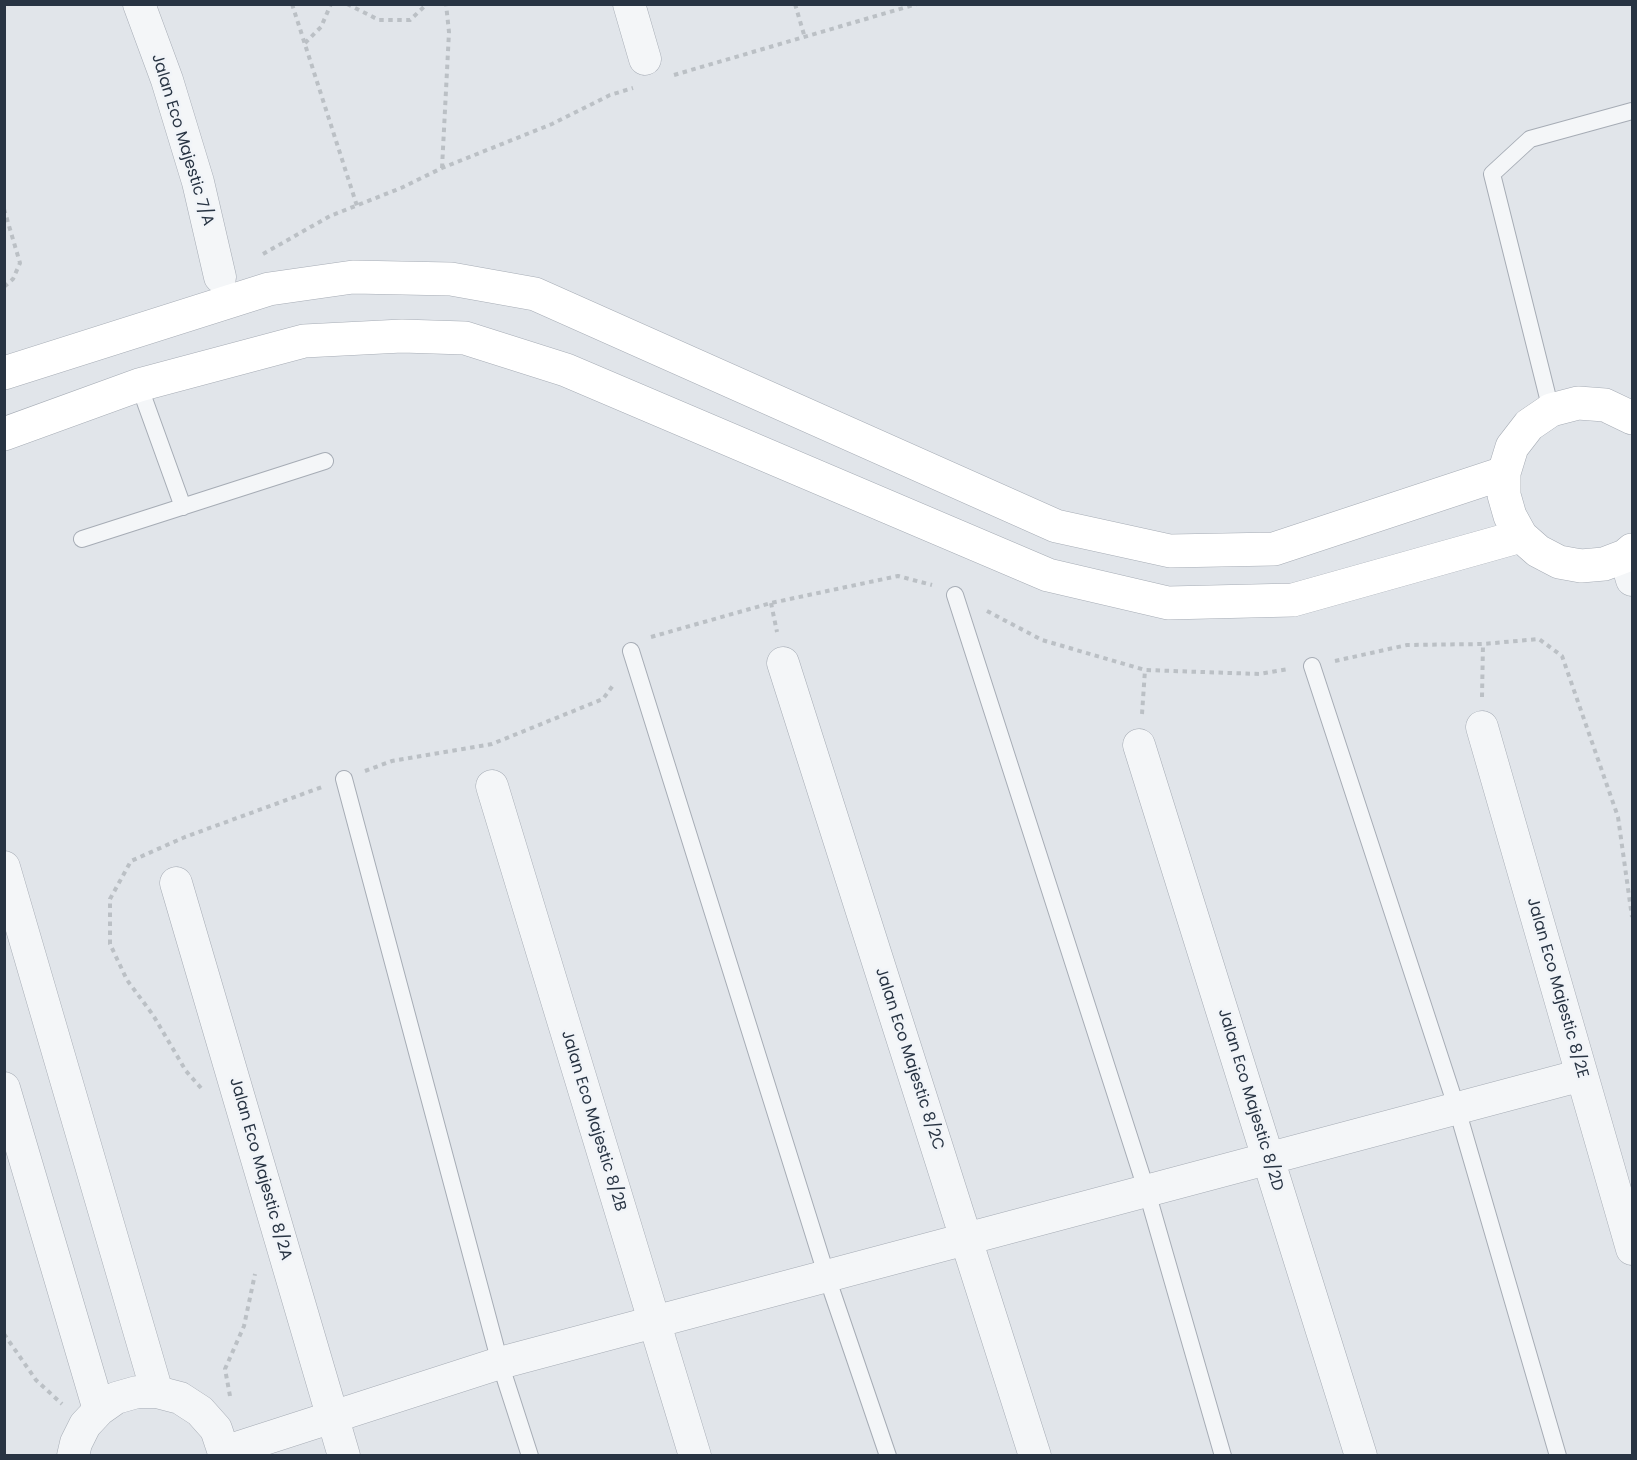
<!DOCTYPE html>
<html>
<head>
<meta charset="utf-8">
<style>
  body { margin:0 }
  #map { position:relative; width:1637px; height:1460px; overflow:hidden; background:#e1e5ea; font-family:Poppins,sans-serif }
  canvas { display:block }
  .frame { position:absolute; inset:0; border:6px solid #283443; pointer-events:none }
</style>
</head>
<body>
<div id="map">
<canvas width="1637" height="1460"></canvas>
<div class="frame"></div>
</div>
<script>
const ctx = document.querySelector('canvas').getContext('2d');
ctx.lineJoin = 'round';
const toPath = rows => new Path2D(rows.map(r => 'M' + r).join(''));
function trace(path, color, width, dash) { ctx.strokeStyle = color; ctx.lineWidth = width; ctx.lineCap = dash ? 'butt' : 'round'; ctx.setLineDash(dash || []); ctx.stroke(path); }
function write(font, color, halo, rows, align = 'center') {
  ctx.font = font + ' Poppins,sans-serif'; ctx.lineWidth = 5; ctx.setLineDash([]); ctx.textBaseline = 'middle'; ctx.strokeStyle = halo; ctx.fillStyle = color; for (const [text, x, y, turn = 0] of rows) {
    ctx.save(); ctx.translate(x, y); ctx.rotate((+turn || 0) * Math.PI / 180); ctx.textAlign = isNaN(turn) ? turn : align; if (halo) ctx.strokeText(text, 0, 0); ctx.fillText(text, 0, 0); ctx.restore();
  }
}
const lane = toPath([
  [139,385,183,507],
  [1551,410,1492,174,1530,139,1632,111],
  [82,539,325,461],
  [955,595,1147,1192,1223,1456],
  [631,651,827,1277,888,1456],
  [1312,666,1457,1109,1558,1456],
  [344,779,500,1363,530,1456]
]);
const street = toPath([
  [139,4,167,80,198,182,220,277],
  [629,4,645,59],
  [1625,556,1632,580],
  [783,663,1035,1456],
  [1482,727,1632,1249],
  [1139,745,1361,1456],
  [492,786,695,1456],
  [4,867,157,1392],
  [176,883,344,1456],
  [4,1088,99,1410],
  [224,1452,500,1363,1582,1075],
  [73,1456,76,1443,85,1425,99,1410,116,1398,137,1392,157,1392,180,1398,200,1411,216,1429,225,1456]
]);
const secondary = toPath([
  [4,373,269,289,353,277,451,279,535,294,1056,526,1170,551,1274,549,1504,473],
  [1632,418,1605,405,1578,403,1551,410,1529,425,1512,447,1504,473,1504,495,1510,516,1521,536,1538,551,1559,562,1581,566,1604,564,1625,556,1632,550],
  [4,434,139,385,304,341,402,336,465,338,566,370,1048,575,1168,603,1293,600,1521,536]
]);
trace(lane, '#a6acb5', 18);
trace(street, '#a6acb5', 33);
trace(secondary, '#a6acb5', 34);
trace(toPath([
  [292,4,357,206],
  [347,4,379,20,410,20,427,4],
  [795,4,805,38],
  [305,43,321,27,331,4],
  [674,75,917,4],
  [442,168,449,32,446,4],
  [4,209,20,263,13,279,4,287],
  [263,254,330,216,401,188,442,168,552,124,610,95,633,88],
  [771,603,777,632],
  [987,611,1042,640,1145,670,1259,674,1289,669],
  [651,637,771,603,898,576,932,585],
  [1335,661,1407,645,1483,644,1539,639,1562,656,1618,817,1632,917],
  [1482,697,1483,644],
  [1142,714,1145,670],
  [365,771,392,761,492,744,603,699,614,684],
  [201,1088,186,1071,153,1015,127,980,110,944,110,899,131,861,185,837,322,787],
  [4,1334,36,1380,62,1404],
  [230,1396,225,1369,244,1326,255,1274]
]), '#bbc0c5', 4, [4.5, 4.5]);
trace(lane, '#f4f6f8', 16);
trace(street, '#f4f6f8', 32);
trace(secondary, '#fff', 33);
write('16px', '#283443', '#f1f4f8', [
  ["Jalan Eco Majestic 7/A",182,140,73],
  ["Jalan Eco Majestic 8/2E",1557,988,74],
  ["Jalan Eco Majestic 8/2C",909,1059,72],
  ["Jalan Eco Majestic 8/2D",1250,1100,73],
  ["Jalan Eco Majestic 8/2B",593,1121,73],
  ["Jalan Eco Majestic 8/2A",260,1169,74]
]);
</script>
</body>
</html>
